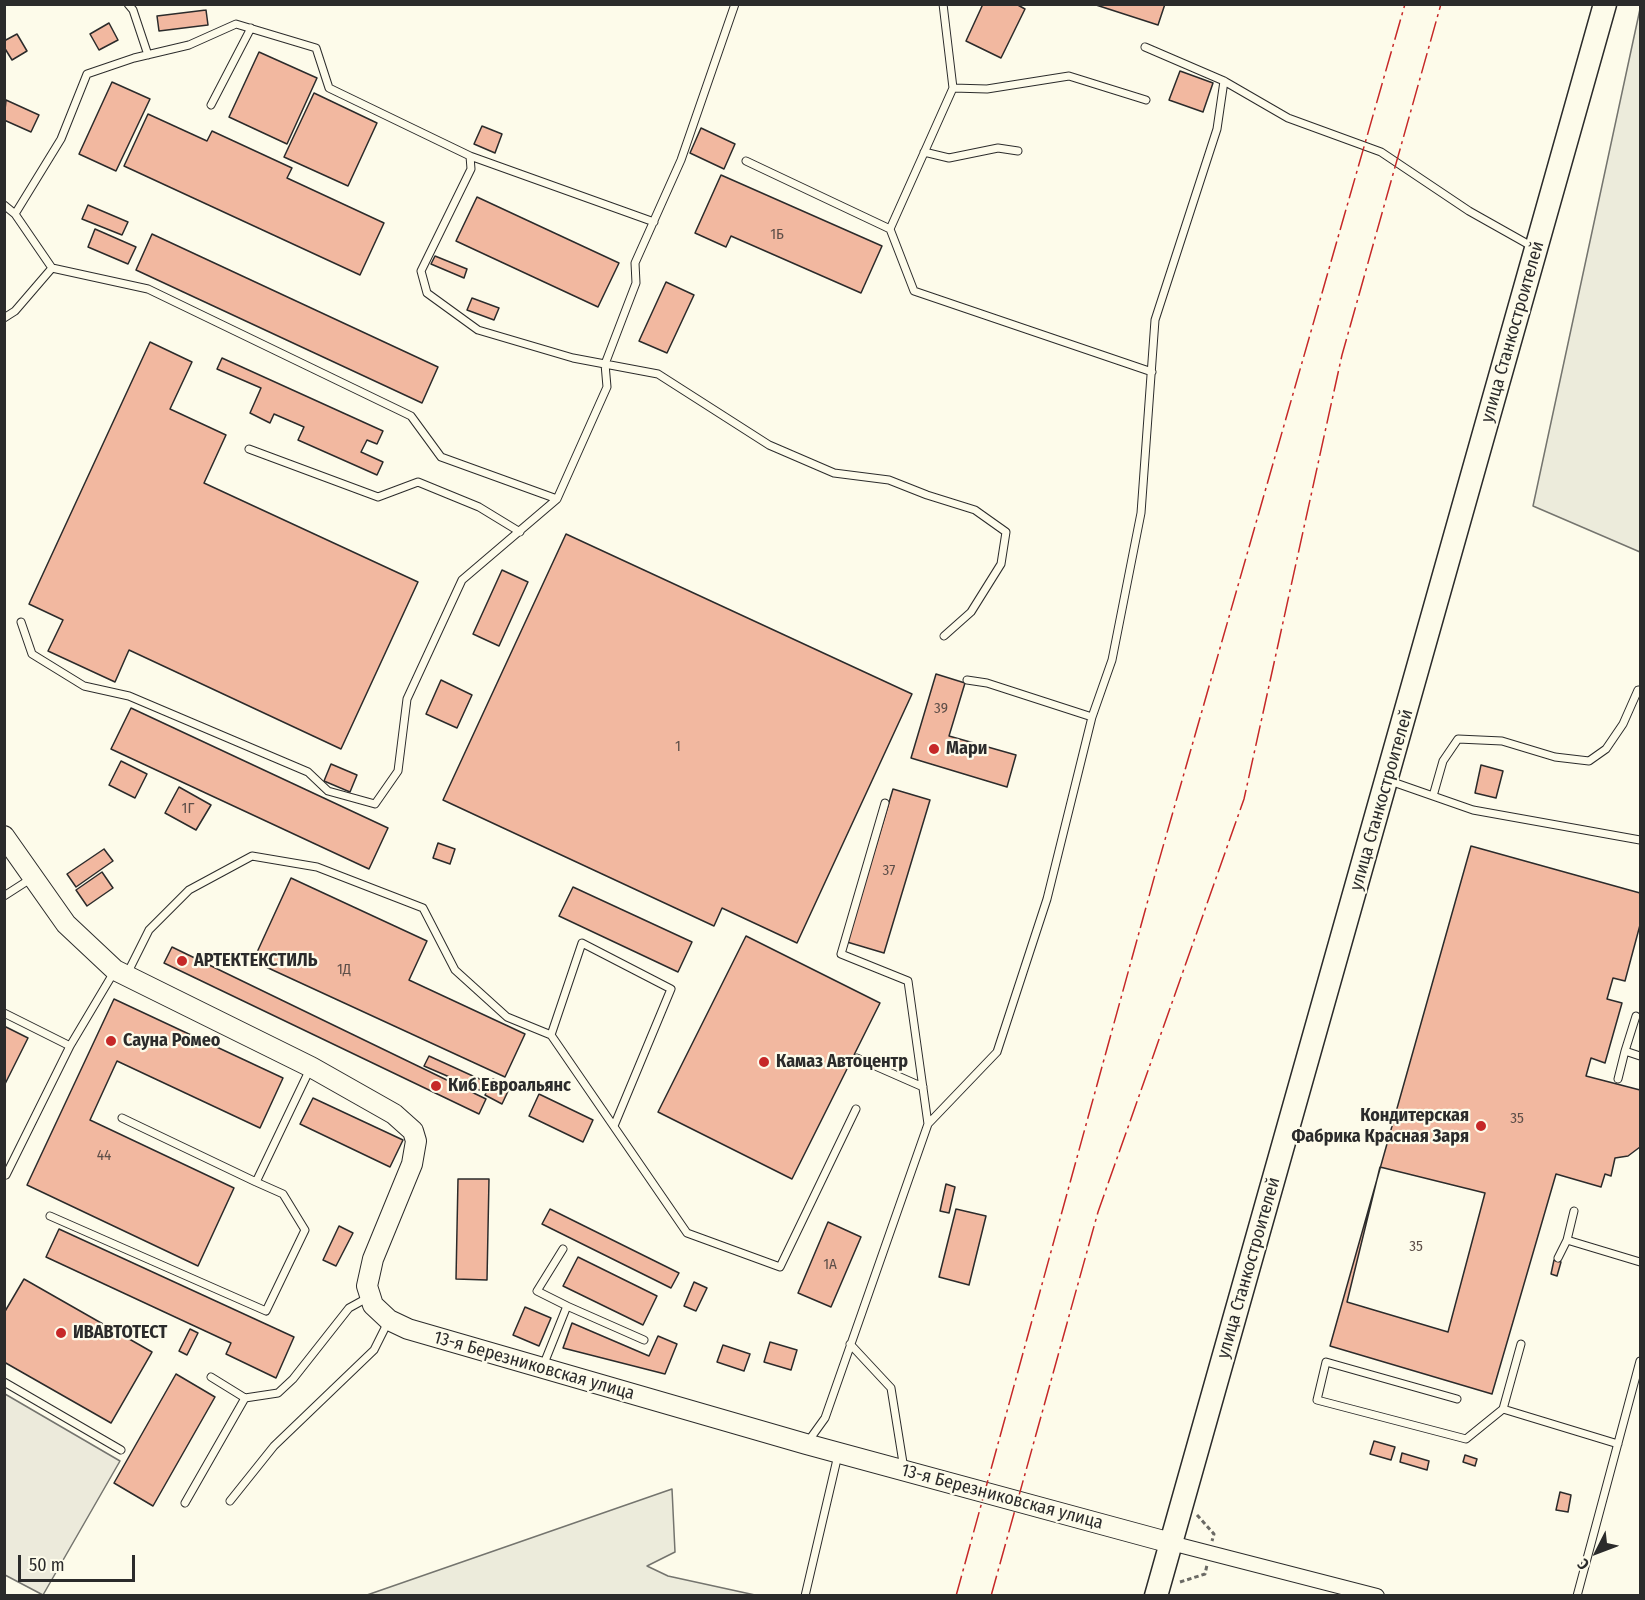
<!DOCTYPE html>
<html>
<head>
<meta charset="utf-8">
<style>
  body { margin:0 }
  #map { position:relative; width:1645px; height:1600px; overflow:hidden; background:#fdfbea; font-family:"Fira Sans Condensed",sans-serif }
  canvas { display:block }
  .frame { position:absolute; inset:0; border:6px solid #2b2b2b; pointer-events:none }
  .north { position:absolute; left:1567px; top:1522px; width:60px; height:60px; -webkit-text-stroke:4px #fdfbea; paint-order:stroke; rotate:228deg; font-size:16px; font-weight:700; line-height:24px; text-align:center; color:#2b2b2b }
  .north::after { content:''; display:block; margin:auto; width:21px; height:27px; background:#2b2b2b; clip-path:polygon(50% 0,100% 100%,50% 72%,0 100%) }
  .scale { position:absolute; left:18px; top:1555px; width:117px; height:27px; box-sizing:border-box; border:3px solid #2b2b2b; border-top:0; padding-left:8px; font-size:18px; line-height:21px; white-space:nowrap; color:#2b2b2b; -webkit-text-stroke:4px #fdfbea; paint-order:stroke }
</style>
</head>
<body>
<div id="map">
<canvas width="1645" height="1600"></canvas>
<div class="frame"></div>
<div class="north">С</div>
<div class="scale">50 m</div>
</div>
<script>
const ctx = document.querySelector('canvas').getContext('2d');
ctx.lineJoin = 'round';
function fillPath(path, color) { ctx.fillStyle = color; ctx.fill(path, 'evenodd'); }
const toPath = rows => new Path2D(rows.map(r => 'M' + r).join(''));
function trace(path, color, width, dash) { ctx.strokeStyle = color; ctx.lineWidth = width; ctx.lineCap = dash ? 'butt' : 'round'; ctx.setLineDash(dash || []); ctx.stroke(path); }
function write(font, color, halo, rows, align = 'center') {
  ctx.font = font + ' "Fira Sans Condensed",sans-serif'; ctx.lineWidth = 4.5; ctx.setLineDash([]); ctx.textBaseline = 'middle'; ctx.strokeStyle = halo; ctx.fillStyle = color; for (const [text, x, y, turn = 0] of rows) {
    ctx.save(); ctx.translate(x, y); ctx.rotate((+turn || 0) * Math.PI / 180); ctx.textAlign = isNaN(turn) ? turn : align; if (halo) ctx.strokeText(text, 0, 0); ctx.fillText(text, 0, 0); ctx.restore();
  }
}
const green = toPath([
  [1640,9,1640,552,1533,506,1640,9],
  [672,1489,675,1552,647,1566,668,1576,755,1595,367,1595,672,1489]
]);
fillPath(green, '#ecebdb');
trace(green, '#74746e', 1.5);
const parking = toPath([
  [5,1394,120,1461,43,1595,5,1575,5,1394]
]);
fillPath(parking, '#eceadb');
trace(parking, '#74746e', 1.5);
const building = toPath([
  [983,4,1016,4,1025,9,1001,58,966,41,983,4],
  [1093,4,1165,4,1158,25,1093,4],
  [206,10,208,25,159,31,157,16,206,10],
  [109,23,118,40,99,50,90,34,109,23],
  [17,34,27,51,12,60,4,47,4,41,17,34],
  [259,52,317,78,287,144,229,117,259,52],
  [1180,71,1213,83,1203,112,1169,100,1180,71],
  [112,82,150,99,116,171,79,154,112,82],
  [314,93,377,123,348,186,284,157,314,93],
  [6,100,39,115,31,132,4,120,6,100],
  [148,114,207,141,212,131,292,168,287,178,384,223,360,275,124,166,148,114],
  [482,126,502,134,495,153,474,144,482,126],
  [701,128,735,144,724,169,690,153,701,128],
  [721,175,882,246,861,293,731,236,726,247,695,233,721,175],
  [477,197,619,263,598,307,456,241,477,197],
  [88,205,128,222,122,235,82,219,88,205],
  [95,229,136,247,128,264,88,247,95,229],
  [152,234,438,367,422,403,136,270,152,234],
  [435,256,467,269,464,278,431,264,435,256],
  [666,282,694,295,667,353,639,341,666,282],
  [472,298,499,308,494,320,467,310,472,298],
  [150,342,192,362,170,409,226,435,204,483,418,582,341,749,129,650,115,682,48,651,63,620,29,604,150,342],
  [222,358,383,431,377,444,367,440,361,452,383,462,377,475,298,440,304,427,274,414,270,423,250,413,261,388,217,369,222,358],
  [566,534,912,694,797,943,722,908,714,926,443,800,566,534],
  [502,570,528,582,499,646,473,634,502,570],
  [936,674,965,683,949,736,1016,755,1007,787,911,758,936,674],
  [441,680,472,695,457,728,426,714,441,680],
  [131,708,388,828,369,869,111,749,131,708],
  [121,761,147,774,135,798,109,785,121,761],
  [331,764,357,775,350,792,324,781,331,764],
  [1481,765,1503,771,1496,798,1475,793,1481,765],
  [179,787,211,805,196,830,165,813,179,787],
  [893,789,930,800,884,953,847,942,893,789],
  [438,843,455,849,450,864,433,858,438,843],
  [1471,846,1640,893,1640,925,1625,981,1613,978,1607,999,1622,1003,1605,1063,1591,1058,1586,1076,1640,1090,1640,1147,1628,1156,1615,1158,1611,1176,1605,1174,1601,1187,1556,1174,1492,1394,1330,1346,1471,846],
  [104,849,113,861,76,887,67,874,104,849],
  [102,872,113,888,87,906,76,890,102,872],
  [291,878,427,941,409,980,525,1034,505,1077,253,961,291,878],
  [573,887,692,942,678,972,559,916,573,887],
  [746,936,880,1003,792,1179,658,1112,746,936],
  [172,947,486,1099,479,1114,164,963,172,947],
  [114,999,283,1078,260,1128,117,1061,90,1120,234,1188,198,1266,27,1185,114,999],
  [4,1026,28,1038,4,1086,4,1026],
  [429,1056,486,1082,482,1091,424,1066,429,1056],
  [493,1079,510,1087,502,1104,485,1095,493,1079],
  [539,1094,593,1120,583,1142,529,1116,539,1094],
  [313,1098,403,1140,390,1167,300,1124,313,1098],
  [1380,1167,1485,1193,1448,1332,1347,1302,1380,1167],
  [458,1179,489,1179,487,1280,456,1279,458,1179],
  [946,1184,955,1187,949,1213,940,1211,946,1184],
  [550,1209,679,1273,671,1288,542,1224,550,1209],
  [956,1209,986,1216,969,1285,939,1277,956,1209],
  [828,1222,861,1237,831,1307,798,1293,828,1222],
  [339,1226,353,1233,336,1266,323,1260,339,1226],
  [59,1229,294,1337,276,1378,226,1354,231,1343,46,1257,59,1229],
  [578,1257,657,1296,643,1325,563,1286,578,1257],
  [1554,1260,1561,1262,1557,1276,1551,1274,1554,1260],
  [24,1279,152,1352,111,1423,4,1362,4,1313,24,1279],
  [694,1282,707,1288,696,1311,684,1306,694,1282],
  [525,1307,551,1318,539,1346,513,1335,525,1307],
  [572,1323,649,1356,658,1336,677,1344,665,1374,563,1348,572,1323],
  [190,1329,198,1333,187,1355,179,1351,190,1329],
  [770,1342,797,1350,791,1370,764,1362,770,1342],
  [723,1345,750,1354,744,1371,717,1362,723,1345],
  [176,1374,215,1397,153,1506,114,1483,176,1374],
  [1374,1441,1395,1447,1391,1460,1370,1454,1374,1441],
  [1402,1453,1429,1461,1427,1470,1400,1462,1402,1453],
  [1465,1455,1477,1459,1475,1466,1463,1462,1465,1455],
  [1560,1492,1571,1495,1568,1512,1556,1510,1560,1492]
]);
fillPath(building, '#f2b8a0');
trace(building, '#2b2b2b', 1.5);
const lane = toPath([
  [128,4,133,10,148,55],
  [1145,47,1224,81,1288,118,1381,152,1469,211,1533,247],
  [953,88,987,89,1069,76,1146,100],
  [211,105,251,28],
  [924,152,949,158,998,148,1018,151],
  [470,156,654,222],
  [746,161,890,229,914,291,1152,372],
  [4,205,15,214,52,268],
  [15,214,61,139,87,74,134,58,189,45,236,24,316,48,329,88,470,156,471,169,421,271,427,293,478,330,573,358,658,374,769,445,834,473,889,480,927,495,975,510,1006,532,1001,564,971,612,944,636],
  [890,229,953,88,943,4],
  [4,318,15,311,52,268,148,289,411,416,441,457,557,499],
  [249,449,378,497,418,482,479,507,520,532],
  [21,622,32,654,84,686,129,696,308,772,328,791,375,804,398,771,407,699,462,580,557,499,607,387,605,364,636,283,635,263,681,160,735,4],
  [967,680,987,683,1092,717],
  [1390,781,1473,810,1640,840],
  [1433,796,1443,761,1458,739,1502,741,1555,757,1589,761,1606,749,1623,724,1638,690,1640,690],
  [885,803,841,954,908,981,928,1124],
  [4,896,32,878],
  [127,974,149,930,189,890,252,856,317,867,423,908,455,970,507,1017,551,1035,687,1233,780,1267,856,1109],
  [4,1013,70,1046,114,972],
  [551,1035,582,943,671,989,614,1126],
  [1625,1051,1636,1016],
  [857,1058,923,1087],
  [1618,1079,1625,1051,1640,1056],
  [122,1118,256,1182,310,1069],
  [6,1175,70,1046],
  [1574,1211,1567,1240,1640,1262],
  [50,1216,266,1311,305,1230,283,1194,256,1182],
  [563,1249,537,1291,567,1306],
  [1558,1258,1567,1240],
  [850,1344,891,1388,904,1469],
  [543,1366,567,1306,644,1340],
  [211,1377,245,1398,278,1393,293,1379,349,1308,369,1297],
  [4,1382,121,1450],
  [1457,1399,1326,1362,1317,1400,1466,1439,1503,1409,1618,1444],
  [1503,1409,1521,1344],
  [807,1443,825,1418,928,1124,997,1052,1047,899,1092,717,1112,660,1141,513,1155,320,1217,129,1224,81],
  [230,1501,274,1446,374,1350,388,1322],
  [185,1503,245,1398],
  [805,1596,838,1455],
  [1577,1596,1640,1361]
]);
const street = toPath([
  [1171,1543,1377,1596]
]);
const secondary = toPath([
  [4,836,66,924,115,970,311,1067,394,1114,413,1131,416,1141,412,1164,373,1259,367,1286,373,1305,389,1320,408,1329,806,1444,1171,1543]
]);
const primary = toPath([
  [1156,1596,1605,4]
]);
trace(lane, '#2b2b2b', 9);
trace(street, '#2b2b2b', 16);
trace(secondary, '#2b2b2b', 22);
trace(primary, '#2b2b2b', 25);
trace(toPath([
  [1197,1515,1214,1534,1212,1541],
  [1180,1582,1205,1574,1207,1565]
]), '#6a6964', 3, [4.5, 3]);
trace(lane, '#fdfbea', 7);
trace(street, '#fdfbea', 14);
trace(secondary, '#fdfbea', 20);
trace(primary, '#fdfbea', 22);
trace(toPath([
  [956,1596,1156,871,1405,4],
  [991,1596,1098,1212,1244,799,1342,355,1441,4]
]), '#c62828', 1.5, [21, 4.5, 3, 4.5]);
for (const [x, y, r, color] of [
  [934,749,6,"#c62828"],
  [182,961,6,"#c62828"],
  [111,1041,6,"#c62828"],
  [764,1062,6,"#c62828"],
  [436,1086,6,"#c62828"],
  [1481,1126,6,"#c62828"],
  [61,1333,6,"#c62828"]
]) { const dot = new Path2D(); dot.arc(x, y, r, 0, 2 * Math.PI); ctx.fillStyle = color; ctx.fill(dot); trace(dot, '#fdfbea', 2); }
write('15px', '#5d4e48', null, [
  ["1Б",777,235],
  ["39",941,709],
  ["1",678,747],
  ["1Г",188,809],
  ["37",889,871],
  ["1Д",344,970],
  ["35",1517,1119],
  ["44",104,1156],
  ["35",1416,1247],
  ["1А",830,1265]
]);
write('18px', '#2b2b2b', '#fdfbea', [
  ["улица Станкостроителей",1513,332,-74],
  ["улица Станкостроителей",1382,800,-74],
  ["улица Станкостроителей",1249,1268,-74],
  ["13-я Березниковская улица",534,1366,16],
  ["13-я Березниковская улица",1002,1497,15]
]);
write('bold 18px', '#2b2b2b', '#fdfbea', [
  ["Мари",946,749],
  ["АРТЕКТЕКСТИЛЬ",194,961],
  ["Сауна Ромео",123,1041],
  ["Камаз Автоцентр",776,1062],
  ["Киб Евроальянс",448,1086],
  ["Кондитерская",1469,1116,"right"],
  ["Фабрика Красная Заря",1469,1137,"right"],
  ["ИВАВТОТЕСТ",73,1333]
], 'left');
</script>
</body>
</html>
